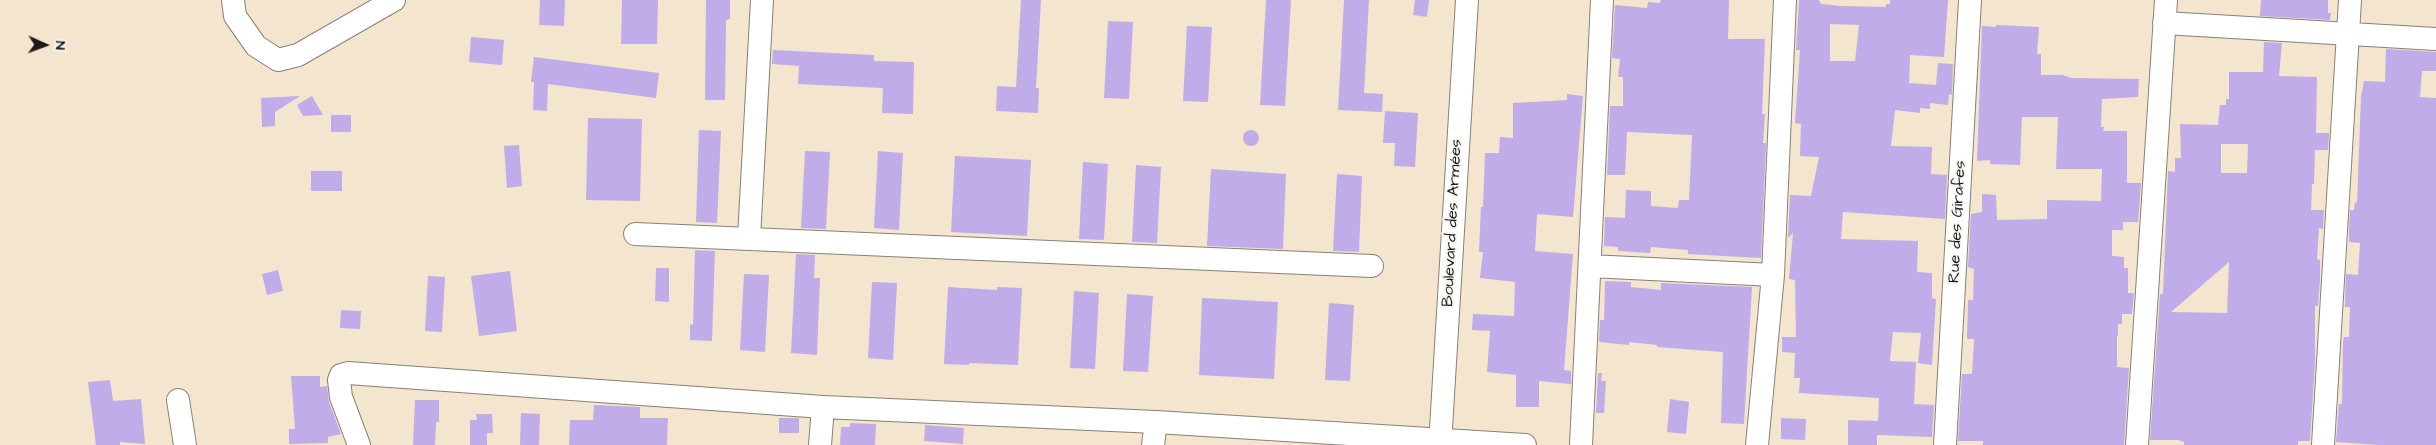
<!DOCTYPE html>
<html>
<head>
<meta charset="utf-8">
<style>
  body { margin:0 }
  #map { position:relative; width:2436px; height:445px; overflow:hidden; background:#f4e5cf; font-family:"Architects Daughter",sans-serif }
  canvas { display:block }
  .north { position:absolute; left:20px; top:20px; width:50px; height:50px; -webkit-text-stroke:4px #f6f6f2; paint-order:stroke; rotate:92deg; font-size:14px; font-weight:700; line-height:20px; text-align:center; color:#1c1c1c }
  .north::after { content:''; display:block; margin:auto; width:18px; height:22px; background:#1c1c1c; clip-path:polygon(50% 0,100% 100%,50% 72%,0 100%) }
</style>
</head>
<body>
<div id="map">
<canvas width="2436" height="445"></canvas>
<div class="north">N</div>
</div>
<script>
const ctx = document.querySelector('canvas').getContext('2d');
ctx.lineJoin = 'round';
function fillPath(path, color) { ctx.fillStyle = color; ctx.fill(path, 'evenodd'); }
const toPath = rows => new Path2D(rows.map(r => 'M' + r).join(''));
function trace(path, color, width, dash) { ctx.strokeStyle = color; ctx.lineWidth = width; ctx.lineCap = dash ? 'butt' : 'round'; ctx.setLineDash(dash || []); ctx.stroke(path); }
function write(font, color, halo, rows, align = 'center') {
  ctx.font = font + ' "Architects Daughter",sans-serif'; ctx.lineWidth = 4; ctx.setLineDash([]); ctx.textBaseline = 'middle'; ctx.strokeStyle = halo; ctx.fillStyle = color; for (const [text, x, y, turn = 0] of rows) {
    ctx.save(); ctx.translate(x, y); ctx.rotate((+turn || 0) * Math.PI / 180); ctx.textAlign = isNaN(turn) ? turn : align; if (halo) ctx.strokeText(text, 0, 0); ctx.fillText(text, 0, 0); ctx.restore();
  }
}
fillPath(toPath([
  [540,0,565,0,564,26,539,25],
  [622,0,658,0,657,44,621,44],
  [706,0,730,0,730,19,726,20,725,100,705,100],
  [1021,0,1041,0,1036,88,1039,88,1038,113,996,111,997,86,1016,87],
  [1266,0,1291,0,1285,106,1260,105],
  [1344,0,1369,0,1364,93,1383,94,1382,112,1338,110],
  [1415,0,1429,0,1427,17,1413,15],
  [1661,0,1729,0,1728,39,1765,39,1762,114,1765,114,1763,143,1766,143,1761,258,1688,254,1688,250,1651,247,1650,253,1618,251,1618,247,1604,246,1605,217,1625,218,1626,190,1651,191,1651,206,1678,208,1679,200,1689,200,1692,135,1627,132,1625,175,1607,175,1610,106,1623,106,1623,77,1618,77,1620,59,1612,58,1615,5,1647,8,1648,2,1660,3],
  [1799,0,1819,0,1821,4,1841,6,1886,7,1886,4,1890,4,1890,0,1948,0,1944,57,1910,55,1909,83,1936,85,1938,63,1953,64,1952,95,1949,94,1948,105,1930,103,1930,109,1920,108,1920,113,1895,110,1891,146,1932,147,1931,174,1947,175,1945,219,1843,212,1841,239,1918,241,1917,272,1932,273,1932,298,1936,299,1932,365,1918,363,1921,333,1893,332,1890,361,1916,362,1914,404,1934,405,1932,437,1877,435,1877,445,1848,445,1848,420,1878,421,1879,398,1799,393,1800,378,1794,378,1795,353,1782,352,1782,337,1796,337,1795,280,1789,279,1793,233,1788,238,1790,195,1811,196,1819,157,1800,156,1801,124,1795,123,1800,50,1796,50],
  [1830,24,1859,25,1855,61,1830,61],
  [2261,0,2328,0,2328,13,2331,13,2330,20,2260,16],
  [1108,21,1133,22,1129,99,1104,98],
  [1996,25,2039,27,2037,54,2041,54,2041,75,2062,75,2072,78,2139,79,2138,97,2102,99,2101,127,2104,127,2103,131,2127,131,2127,183,2141,183,2138,222,2123,222,2123,230,2112,230,2112,256,2124,257,2124,268,2128,268,2128,293,2134,293,2132,314,2122,314,2122,324,2118,324,2118,336,2117,336,2117,367,2129,368,2124,445,1983,445,1983,441,1958,441,1962,374,1972,374,1974,339,1967,339,1968,300,1973,300,1974,269,1968,267,1971,214,1982,212,1982,194,1996,195,1997,220,2047,219,2047,200,2101,201,2102,169,2056,169,2058,117,2022,117,2020,165,1990,164,1990,160,1977,161,1982,26,1996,27],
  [1187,26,1212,27,1208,102,1183,101],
  [471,37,504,40,502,65,469,62],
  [2264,42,2282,43,2279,76,2317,77,2316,133,2329,133,2328,150,2315,150,2314,184,2312,184,2311,210,2324,210,2323,229,2319,228,2317,259,2320,260,2320,280,2318,306,2315,306,2315,361,2310,441,2298,441,2298,445,2184,445,2184,442,2178,440,2150,440,2160,294,2163,294,2168,171,2175,172,2175,158,2181,158,2180,124,2218,125,2220,105,2226,105,2226,99,2229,99,2229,72,2263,72],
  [2221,144,2248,144,2247,173,2221,173],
  [2229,262,2227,313,2171,312],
  [2386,49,2436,52,2436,71,2422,71,2420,97,2436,98,2436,445,2379,445,2336,442,2339,404,2342,404,2343,342,2344,337,2349,337,2350,307,2345,307,2346,274,2358,275,2360,243,2349,242,2349,229,2350,210,2354,210,2355,202,2357,203,2361,96,2364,81,2385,82],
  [773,50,874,55,874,61,914,62,913,114,882,113,883,88,798,84,799,66,772,64],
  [534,57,659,73,656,98,548,84,547,111,533,110,534,82,531,82],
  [1567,94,1583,96,1573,217,1537,214,1535,251,1573,254,1564,370,1571,371,1571,384,1539,381,1539,407,1516,407,1516,375,1487,372,1490,331,1472,330,1473,314,1514,316,1515,282,1480,278,1483,252,1479,252,1481,207,1483,207,1485,153,1499,153,1500,137,1513,138,1513,103,1567,100],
  [300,96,275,112,275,126,262,127,261,98],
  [312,96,323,115,303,116,297,105],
  [1385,111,1418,113,1415,167,1394,166,1395,143,1383,143],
  [331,115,351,115,351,132,331,132],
  [588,118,642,119,640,201,586,200],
  '1243 138a8 8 0 1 1 16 0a8 8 0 1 1-16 0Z',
  [699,130,721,131,717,223,696,222],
  [519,145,522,186,507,188,504,146],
  [805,151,830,152,826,229,801,228],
  [878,151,903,153,899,230,874,228],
  [955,156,1031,160,1027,236,951,232],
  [1083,162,1108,164,1104,240,1079,239],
  [1136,165,1161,167,1157,243,1132,242],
  [1211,169,1286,174,1283,249,1207,246],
  [311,171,342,171,342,191,311,191],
  [1337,174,1362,176,1359,252,1333,251],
  [695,250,715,251,712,341,690,340,690,324,693,325],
  [796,254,815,255,814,278,820,278,817,355,791,353],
  [656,268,669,268,669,302,655,301],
  [278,270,283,291,267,295,262,274],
  [510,271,517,331,479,336,471,276],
  [744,274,769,275,765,352,740,350],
  [428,276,445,277,442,332,425,331],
  [1605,281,1631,282,1631,287,1661,290,1661,283,1752,287,1744,424,1721,423,1723,352,1657,347,1657,345,1629,342,1629,345,1599,342,1600,320,1604,320],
  [872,282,897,283,893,360,868,358],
  [948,287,997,290,997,287,1022,288,1018,365,969,363,969,365,944,364],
  [1074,291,1099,293,1095,369,1070,368],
  [1127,294,1153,296,1148,372,1123,371],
  [1202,298,1278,302,1274,379,1199,375],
  [1329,303,1354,305,1350,381,1325,380],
  [341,310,361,311,360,329,340,328],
  [1598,373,1602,373,1601,381,1606,381,1604,413,1596,413],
  [291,376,320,376,320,387,327,386,329,402,341,434,328,437,328,443,289,444,289,429,295,429],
  [110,380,113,401,141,399,145,444,120,442,120,445,96,445,88,382],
  [1670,399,1689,402,1686,434,1667,432],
  [415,400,439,400,439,422,436,422,435,445,413,445],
  [594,405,640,407,640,418,668,418,667,445,569,445,570,420,593,420],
  [521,413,540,414,539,445,520,445],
  [476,414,492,414,493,433,487,433,487,445,470,445,470,420,477,420],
  [779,418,799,418,799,433,779,433],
  [1781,418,1806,419,1805,440,1781,439],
  [850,423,876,424,875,445,840,445,841,427,850,427],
  [925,425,964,428,963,444,924,441]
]), '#bface9');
const minor = toPath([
  [233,0,235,16,256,46,278,60,298,55,394,0],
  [2164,23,2436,39],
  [635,234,1372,266],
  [749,238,762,0],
  [1590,266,1773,275],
  [178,400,185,445],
  [359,445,341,397,339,380,341,375,348,373,823,407,1156,422,1525,445],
  [820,445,823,407],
  [1153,445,1156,422],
  [1440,445,1467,0],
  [1581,445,1602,0],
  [1757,445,1773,275,1785,0],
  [1945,445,1970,0],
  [2137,445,2166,0],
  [2323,445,2350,0]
]);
trace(minor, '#888076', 24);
trace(minor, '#fff', 22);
write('16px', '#1c1c1c', '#f6f6f2', [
  ["Rue des Girafes",1958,222,-87],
  ["Boulevard des Armées",1453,223,-87]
]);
</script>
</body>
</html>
